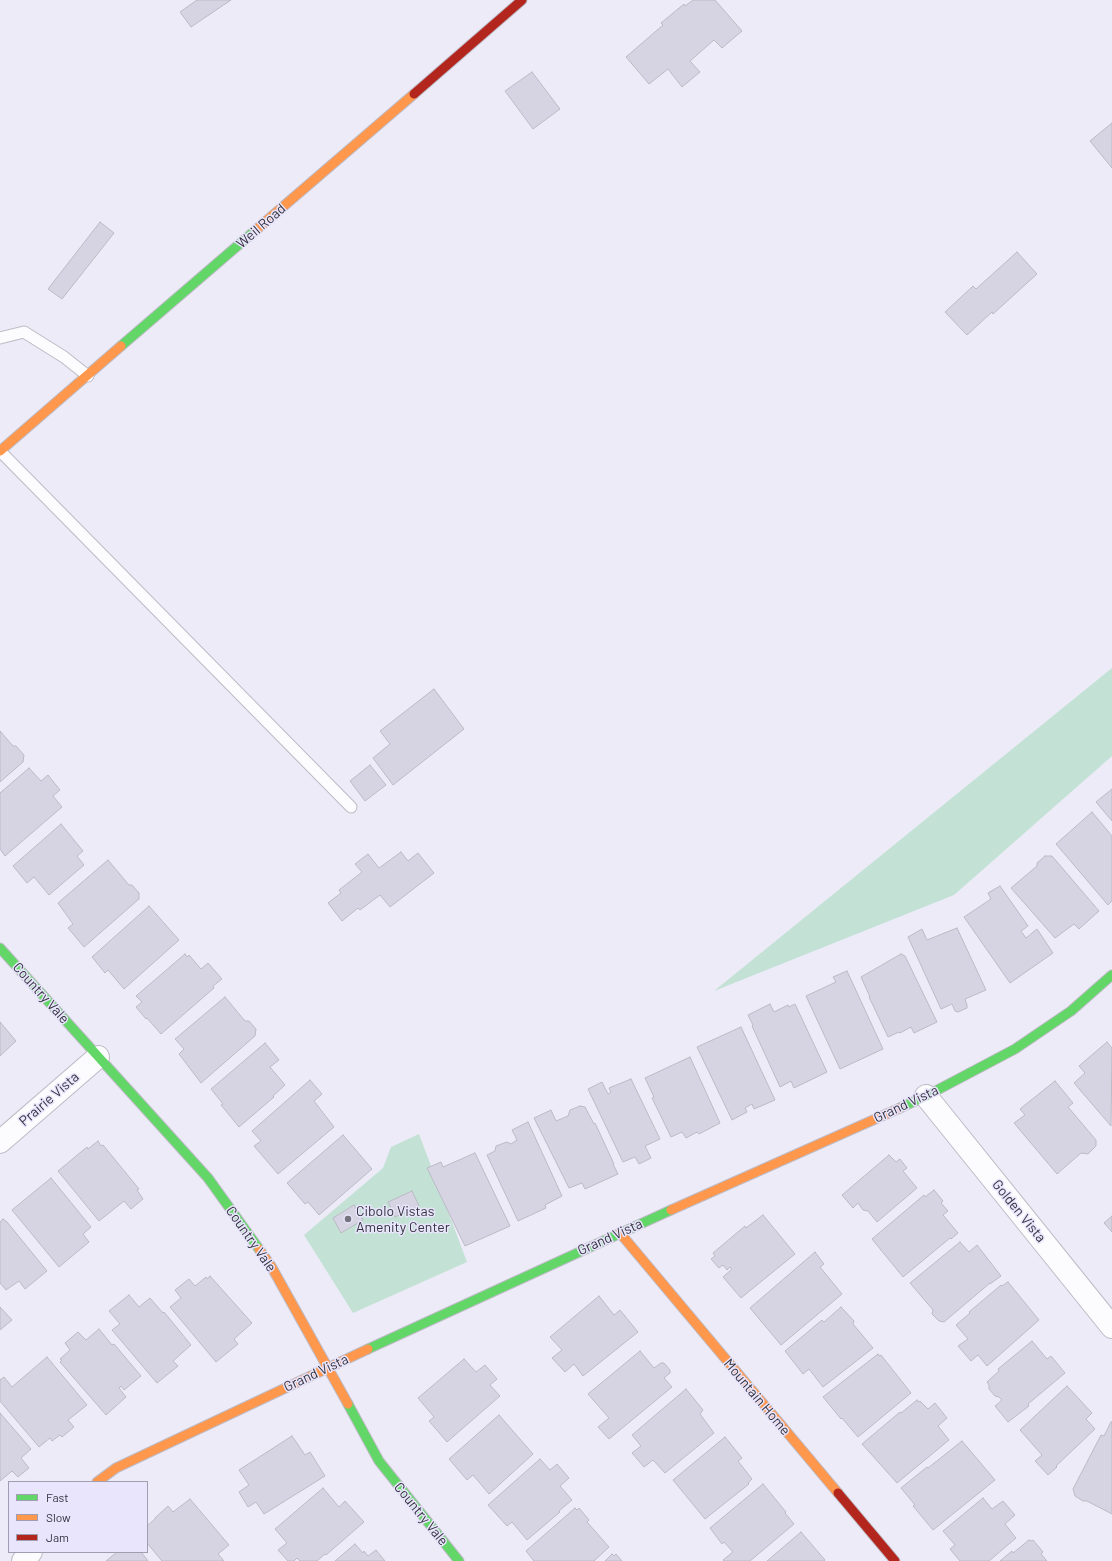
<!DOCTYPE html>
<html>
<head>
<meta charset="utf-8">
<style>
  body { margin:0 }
  #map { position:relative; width:1112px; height:1561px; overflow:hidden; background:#ecebf7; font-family:Barlow,sans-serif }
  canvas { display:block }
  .legend { position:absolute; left:8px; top:1481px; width:140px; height:72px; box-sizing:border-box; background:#e9e5fd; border:1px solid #a19eb1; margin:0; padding:5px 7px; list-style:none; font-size:12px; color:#35333e }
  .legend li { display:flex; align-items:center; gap:8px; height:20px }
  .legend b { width:20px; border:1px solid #a19eb1 }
</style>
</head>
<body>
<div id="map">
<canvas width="1112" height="1561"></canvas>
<ul class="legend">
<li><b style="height:5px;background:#63d668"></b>Fast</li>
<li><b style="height:5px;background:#ff974d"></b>Slow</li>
<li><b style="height:5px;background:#b3261e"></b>Jam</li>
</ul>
</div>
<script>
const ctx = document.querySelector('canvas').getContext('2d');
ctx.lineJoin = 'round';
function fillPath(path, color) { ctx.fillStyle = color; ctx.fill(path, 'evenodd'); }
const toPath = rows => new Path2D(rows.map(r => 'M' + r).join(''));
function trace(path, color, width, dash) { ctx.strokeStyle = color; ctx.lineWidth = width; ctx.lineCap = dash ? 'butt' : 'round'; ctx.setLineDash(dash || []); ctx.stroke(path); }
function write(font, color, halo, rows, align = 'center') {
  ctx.font = font + ' Barlow,sans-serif'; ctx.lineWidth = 3; ctx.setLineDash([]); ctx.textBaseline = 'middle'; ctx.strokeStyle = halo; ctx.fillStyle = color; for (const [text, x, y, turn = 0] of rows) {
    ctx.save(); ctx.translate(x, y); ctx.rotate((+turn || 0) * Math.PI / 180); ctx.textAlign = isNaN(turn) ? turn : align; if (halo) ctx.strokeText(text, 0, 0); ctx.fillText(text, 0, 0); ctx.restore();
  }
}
fillPath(toPath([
  [1112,668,1112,756,954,895,714,991],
  [419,1134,467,1262,353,1313,304,1235,383,1168,391,1147]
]), '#c3e2d5');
const building = toPath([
  [197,0,231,0,191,27,180,12,197,0],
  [693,0,715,0,742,31,722,48,714,40,690,61,700,72,682,87,668,69,649,84,626,57,663,25,661,23,684,4,685,6,693,0],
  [532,72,560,109,533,129,505,91,532,72],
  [1112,123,1112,168,1090,141,1112,123],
  [100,222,114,233,62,299,48,289,100,222],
  [1017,252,1037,274,993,314,992,312,967,335,945,312,973,286,976,289,1017,252],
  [434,689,464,729,393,785,373,758,390,744,380,731,434,689],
  [0,731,13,746,16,746,24,755,23,762,0,782,0,731],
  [370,765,386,785,365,801,350,781,370,765],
  [29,768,41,781,48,775,60,790,53,796,62,807,5,856,0,849,0,793,29,768],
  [1112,789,1112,821,1096,802,1112,789],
  [1092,812,1112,836,1112,901,1108,905,1056,844,1092,812],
  [61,824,83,851,77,856,84,865,49,895,34,877,27,883,13,866,61,824],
  [401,852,408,861,418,853,434,873,390,907,380,895,360,910,358,908,342,921,328,903,341,893,339,890,362,872,355,864,368,854,379,868,401,852],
  [1045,856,1052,856,1099,911,1079,929,1074,924,1055,938,1011,888,1037,866,1037,863,1045,856],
  [108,860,129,885,132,885,139,893,139,899,84,947,68,928,73,924,58,903,108,860],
  [1000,886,1028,926,1021,931,1026,938,1037,929,1053,953,1010,983,964,917,991,899,988,893,1000,886],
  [149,906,179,940,124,989,108,970,105,973,92,957,149,906],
  [957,928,986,990,965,999,967,1005,967,1008,958,1012,955,1011,952,1004,941,1009,908,937,922,929,927,940,957,928],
  [185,954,187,957,189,955,201,969,208,963,222,979,213,986,214,988,161,1034,147,1018,146,1019,136,1007,142,1002,136,996,185,954],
  [901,954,905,956,937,1022,914,1033,911,1027,900,1033,899,1032,888,1037,869,997,870,997,861,977,901,954],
  [847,971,883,1049,840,1069,806,996,836,982,833,977,847,971],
  [225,997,245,1021,249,1021,256,1029,255,1036,201,1083,179,1054,184,1049,175,1039,225,997],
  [770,1004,774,1012,788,1005,789,1007,795,1004,827,1072,794,1088,791,1081,780,1087,752,1026,753,1025,748,1015,770,1004],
  [0,1022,16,1041,0,1056,0,1022],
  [741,1027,775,1100,754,1109,752,1104,745,1108,747,1112,732,1120,697,1047,741,1027],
  [1107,1042,1112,1048,1111,1126,1074,1083,1085,1073,1079,1066,1107,1042],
  [265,1043,279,1060,270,1067,285,1085,273,1096,274,1097,239,1127,221,1105,223,1104,211,1089,265,1043],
  [690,1057,720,1123,699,1134,697,1132,686,1138,682,1132,671,1137,652,1098,654,1097,645,1078,690,1057],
  [631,1079,660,1139,645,1146,651,1158,639,1164,635,1157,623,1162,588,1089,602,1082,608,1094,611,1092,609,1088,631,1079],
  [310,1080,322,1094,314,1101,334,1127,278,1174,254,1146,261,1141,252,1131,310,1080],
  [1055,1081,1073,1103,1068,1107,1096,1140,1096,1146,1088,1154,1081,1153,1057,1174,1014,1123,1025,1115,1020,1109,1055,1081],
  [580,1106,585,1107,594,1124,595,1123,614,1164,613,1164,618,1174,585,1189,582,1183,569,1188,534,1118,551,1110,556,1121,568,1116,570,1110,580,1106],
  [528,1122,562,1196,545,1205,546,1208,518,1221,487,1155,495,1151,496,1146,507,1142,511,1144,517,1140,512,1130,528,1122],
  [343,1135,372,1169,319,1215,308,1202,305,1204,287,1183,343,1135],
  [98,1141,101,1146,103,1145,139,1189,137,1190,143,1199,131,1209,124,1201,99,1221,58,1171,87,1147,88,1149,98,1141],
  [475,1153,510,1226,465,1246,427,1168,441,1162,443,1167,475,1153],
  [889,1155,896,1162,900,1159,907,1168,903,1171,917,1188,877,1222,868,1211,863,1210,858,1203,853,1208,842,1195,889,1155],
  [51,1178,91,1227,83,1234,89,1242,59,1267,12,1210,51,1178],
  [934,1190,943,1201,941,1203,948,1211,943,1215,958,1233,951,1239,950,1238,903,1277,872,1239,924,1195,925,1197,934,1190],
  [412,1191,419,1206,395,1217,388,1202,412,1191],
  [354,1205,363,1220,341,1233,333,1218,354,1205],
  [763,1215,795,1254,741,1298,723,1277,732,1269,730,1267,727,1270,723,1265,719,1268,711,1259,715,1256,713,1253,745,1226,746,1228,763,1215],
  [1112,1216,1112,1232,1104,1223,1112,1216],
  [3,1219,7,1222,47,1271,25,1289,19,1281,6,1290,0,1283,0,1222,3,1219],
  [960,1242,969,1252,977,1245,1001,1276,990,1284,990,1283,944,1322,939,1321,932,1314,933,1310,910,1283,960,1242],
  [815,1252,824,1264,820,1267,842,1294,781,1345,750,1308,815,1252],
  [210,1276,252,1323,234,1339,238,1344,216,1362,170,1307,181,1298,175,1290,189,1279,195,1286,206,1277,207,1279,210,1276],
  [1008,1282,1039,1320,987,1366,978,1355,971,1361,958,1346,968,1339,956,1325,970,1313,969,1312,1001,1285,1002,1286,1008,1282],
  [129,1295,139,1307,150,1298,163,1313,164,1312,191,1345,173,1361,178,1366,157,1383,112,1330,120,1324,109,1311,129,1295],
  [599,1296,614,1315,620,1310,638,1332,583,1376,574,1364,565,1372,552,1358,562,1350,550,1337,599,1296],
  [0,1307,12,1320,0,1330,0,1307],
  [841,1307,854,1321,853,1324,873,1348,823,1387,809,1369,803,1374,785,1351,822,1320,824,1322,841,1307],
  [99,1329,112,1345,114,1344,141,1376,124,1390,121,1386,119,1388,126,1397,106,1415,60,1362,62,1360,60,1359,70,1350,65,1343,78,1332,86,1340,99,1329],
  [1032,1341,1047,1359,1051,1356,1065,1373,1028,1404,1029,1406,1008,1422,995,1406,1002,1400,999,1397,995,1396,989,1389,989,1385,987,1382,999,1371,998,1369,1032,1341],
  [640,1351,654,1368,661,1363,664,1363,670,1370,670,1373,664,1378,672,1387,609,1439,598,1427,609,1418,588,1394,640,1351],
  [878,1354,879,1356,881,1355,911,1393,858,1437,842,1418,841,1419,823,1397,878,1354],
  [47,1357,87,1405,68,1420,74,1427,62,1437,60,1435,52,1441,50,1438,39,1447,0,1401,0,1380,4,1377,12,1387,47,1357],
  [464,1359,476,1372,485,1365,497,1379,490,1385,500,1396,447,1442,429,1421,434,1417,418,1398,464,1359],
  [1067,1386,1092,1413,1086,1419,1095,1429,1056,1466,1057,1467,1048,1475,1035,1461,1042,1455,1020,1430,1067,1386],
  [686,1389,703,1410,700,1414,714,1433,665,1473,653,1460,644,1467,632,1453,641,1446,632,1435,686,1389],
  [917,1400,918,1402,920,1401,928,1409,935,1403,947,1418,938,1426,949,1440,897,1483,862,1444,900,1412,901,1413,917,1400],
  [0,1413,31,1449,21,1458,29,1468,18,1477,12,1471,0,1481,0,1413],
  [499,1415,533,1454,489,1494,473,1475,467,1480,449,1459,499,1415],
  [1111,1422,1112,1422,1112,1514,1087,1501,1083,1501,1075,1496,1073,1489,1101,1435,1104,1436,1111,1422],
  [292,1436,305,1455,310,1452,325,1476,264,1514,256,1502,248,1507,239,1492,249,1485,239,1470,292,1436],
  [725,1437,742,1458,738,1461,752,1479,748,1483,749,1484,705,1519,673,1480,725,1437],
  [962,1441,995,1480,933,1530,913,1506,915,1505,901,1488,927,1467,928,1468,962,1441],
  [540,1459,550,1470,557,1464,569,1478,560,1486,572,1500,559,1511,560,1512,527,1540,512,1522,507,1526,488,1505,540,1459],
  [763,1484,786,1512,785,1513,794,1524,750,1561,725,1561,723,1560,733,1552,724,1542,722,1544,710,1528,763,1484],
  [323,1488,339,1507,345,1501,364,1522,326,1555,325,1554,317,1561,300,1561,297,1558,294,1561,288,1561,278,1550,287,1543,275,1529,323,1488],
  [983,1498,992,1509,1003,1501,1015,1515,1005,1524,1016,1538,989,1561,960,1561,950,1549,955,1545,943,1531,983,1498],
  [190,1499,229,1545,218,1554,224,1561,162,1561,147,1543,147,1526,155,1519,155,1518,168,1506,173,1512,190,1499],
  [575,1508,577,1510,579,1508,589,1520,587,1522,609,1547,594,1561,534,1561,526,1551,575,1508],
  [801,1532,825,1560,824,1561,767,1561,801,1532],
  [1029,1540,1031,1541,1033,1540,1043,1552,1041,1554,1047,1561,1000,1561,1012,1551,1013,1553,1029,1540],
  [355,1544,363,1553,364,1551,368,1556,376,1550,385,1561,335,1561,355,1544],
  [117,1552,141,1552,148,1561,106,1561,117,1552],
  [612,1554,614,1556,616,1554,622,1561,605,1561,612,1554]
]);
fillPath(building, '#d6d4e3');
trace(building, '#bbbac4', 1);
const lane = toPath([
  [0,338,24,332,64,357,88,376],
  [0,451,351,807]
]);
const street = toPath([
  [926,1096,1112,1327],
  [0,1142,98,1057],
  [23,1561,31,1552]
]);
const fast = toPath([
  [121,346,257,229],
  [0,948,208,1178,259,1249],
  [900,1108,926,1096,1015,1049,1071,1011,1112,975],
  [368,1349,671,1210],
  [348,1404,379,1461,459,1561]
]);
const slow = toPath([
  [257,229,414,94],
  [0,451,121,346],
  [671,1210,900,1108],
  [620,1233,838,1493],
  [259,1249,271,1266,348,1404],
  [97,1482,116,1468,368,1349]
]);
const jam = toPath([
  [414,94,522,0],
  [838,1493,895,1561]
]);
trace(lane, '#bdbbc6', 13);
trace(street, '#bdbbc6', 24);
trace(fast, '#bdbbc6', 11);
trace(slow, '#bdbbc6', 11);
trace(jam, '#bdbbc6', 11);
trace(lane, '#fcfcfe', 11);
trace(street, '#fcfcfe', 22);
trace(fast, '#63d668', 9);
trace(slow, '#ff974d', 9);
trace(jam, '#b3261e', 9);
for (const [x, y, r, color] of [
  [348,1219,4,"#75737f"]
]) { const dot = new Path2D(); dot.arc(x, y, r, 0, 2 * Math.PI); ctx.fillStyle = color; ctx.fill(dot); trace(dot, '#e9e5fd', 1.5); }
write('14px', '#35333e', '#e9e5fd', [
  ["Weil Road",261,226,-41],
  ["Country Vale",41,993,48],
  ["Prairie Vista",49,1099,-41],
  ["Grand Vista",906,1104,-25],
  ["Golden Vista",1019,1211,51],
  ["Grand Vista",610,1237,-24],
  ["Country Vale",251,1239,55],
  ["Grand Vista",316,1373,-25],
  ["Mountain Home",757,1397,50],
  ["Country Vale",421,1514,51]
]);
write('14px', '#35333e', '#e9e5fd', [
  ["Cibolo Vistas",356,1211],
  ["Amenity Center",356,1227]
], 'left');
</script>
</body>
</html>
